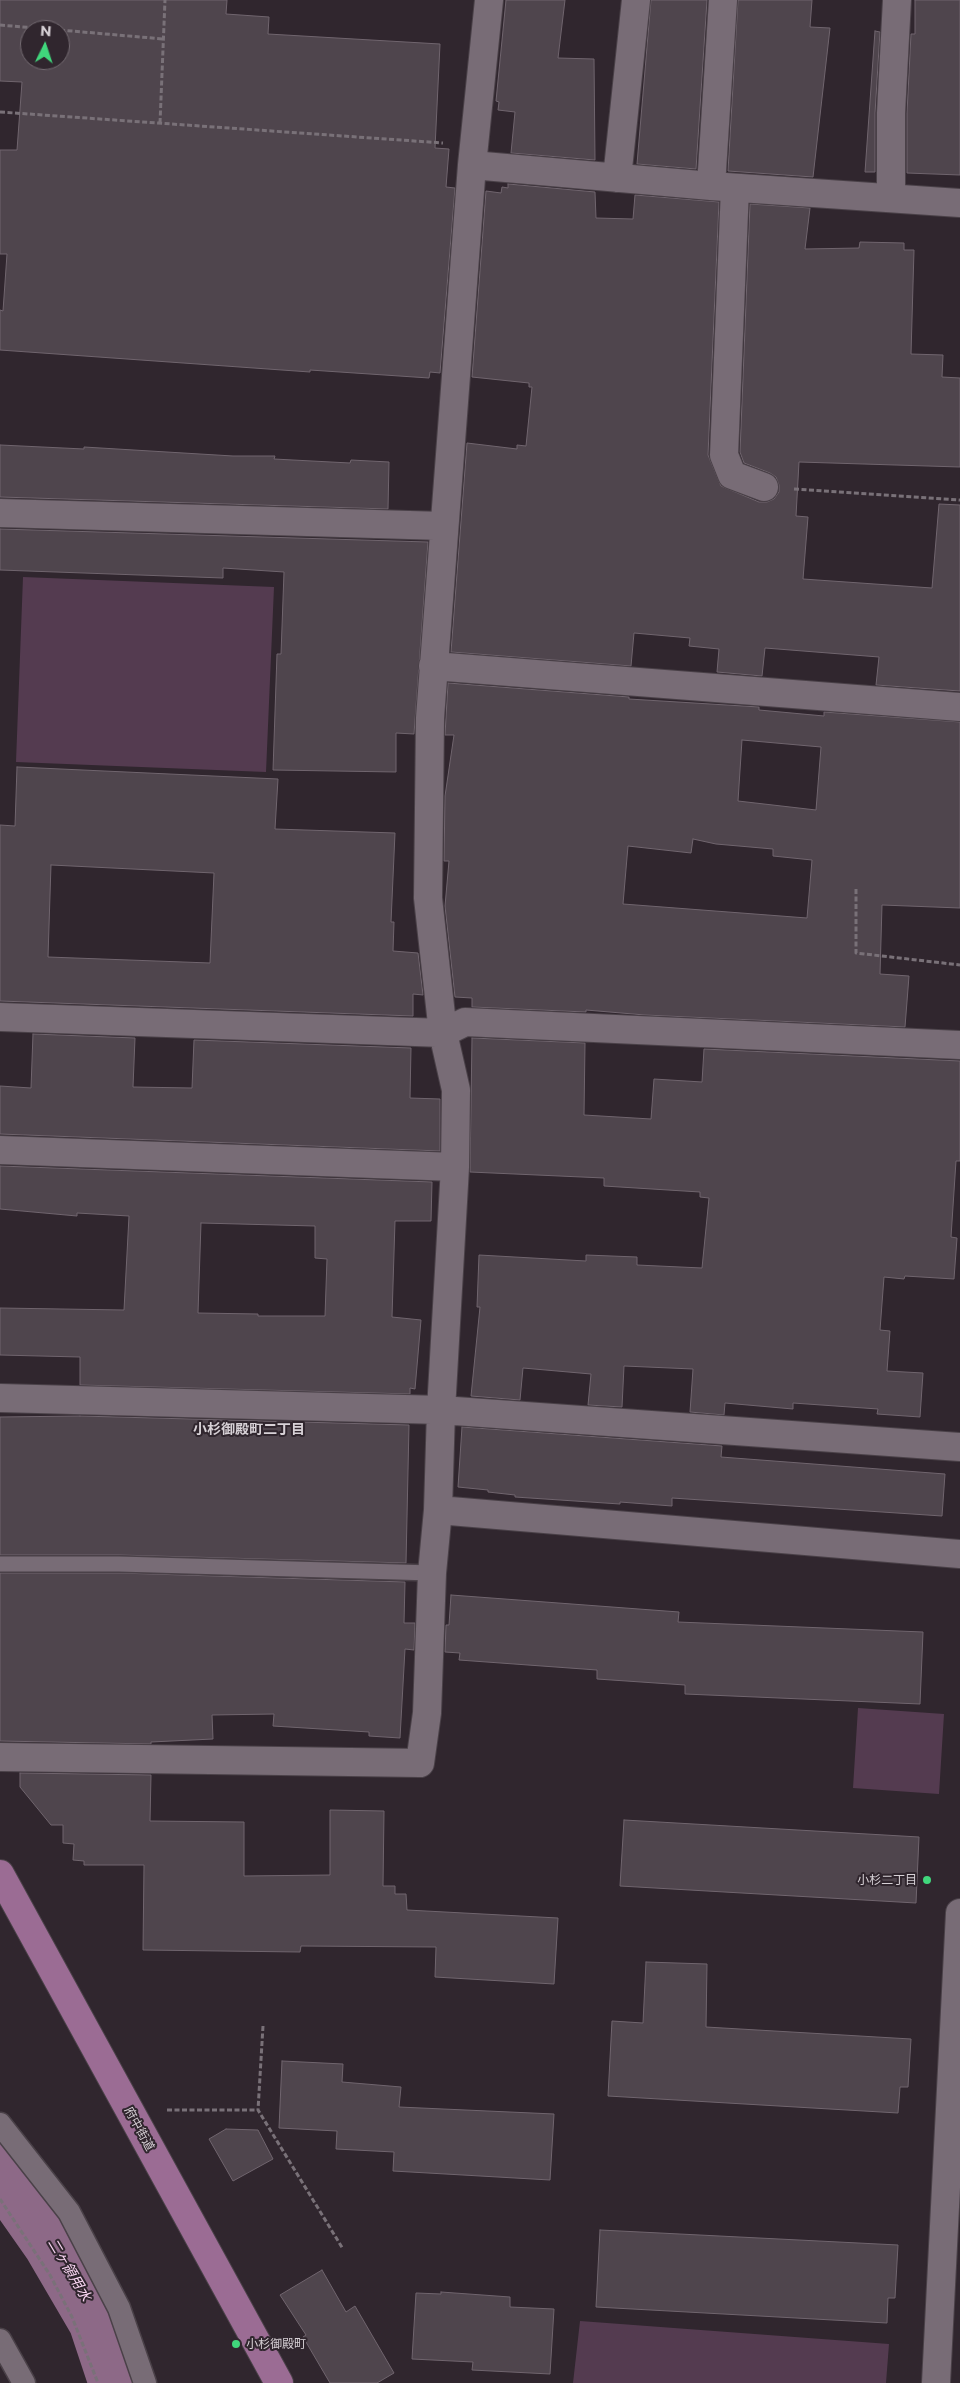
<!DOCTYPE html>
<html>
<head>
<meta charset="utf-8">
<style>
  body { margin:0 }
  #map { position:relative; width:960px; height:2383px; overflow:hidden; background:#30262e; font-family:Montserrat,sans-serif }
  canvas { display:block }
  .north { position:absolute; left:20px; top:20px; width:50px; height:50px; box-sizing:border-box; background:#30262e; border:1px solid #736a71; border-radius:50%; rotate:4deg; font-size:14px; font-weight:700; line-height:20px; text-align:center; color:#d7d1d6 }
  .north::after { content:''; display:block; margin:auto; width:18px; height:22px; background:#40d77c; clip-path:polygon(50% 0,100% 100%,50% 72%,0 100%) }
</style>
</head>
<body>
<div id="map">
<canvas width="960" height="2383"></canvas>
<div class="north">N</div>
</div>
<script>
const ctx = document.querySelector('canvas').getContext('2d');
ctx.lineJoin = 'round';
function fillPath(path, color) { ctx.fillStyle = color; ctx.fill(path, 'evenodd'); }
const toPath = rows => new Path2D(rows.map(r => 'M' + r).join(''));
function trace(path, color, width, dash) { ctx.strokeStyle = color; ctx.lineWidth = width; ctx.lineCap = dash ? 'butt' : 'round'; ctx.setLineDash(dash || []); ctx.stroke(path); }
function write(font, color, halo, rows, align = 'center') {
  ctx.font = font + ' Montserrat,"Noto Sans JP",sans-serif'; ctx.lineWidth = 4; ctx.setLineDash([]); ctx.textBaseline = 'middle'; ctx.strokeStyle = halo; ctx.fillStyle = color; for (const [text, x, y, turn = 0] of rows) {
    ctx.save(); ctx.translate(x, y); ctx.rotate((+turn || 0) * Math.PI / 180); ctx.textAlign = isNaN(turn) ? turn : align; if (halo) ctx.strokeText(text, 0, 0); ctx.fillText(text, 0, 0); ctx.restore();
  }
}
fillPath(toPath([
  [23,577,274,587,266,772,16,762],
  [858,1708,944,1714,939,1794,853,1788],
  [580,2321,889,2344,886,2383,573,2383]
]), '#543b50');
trace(toPath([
  [0,2166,54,2243,99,2320,120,2383]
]), '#8d6987', 62);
const building = toPath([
  [0,0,227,0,226,14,269,17,268,34,440,44,435,148,449,149,446,187,455,188,440,373,430,372,429,378,310,370,310,372,0,350,0,310,3,311,7,254,0,254,0,150,17,150,22,82,0,81,0,0],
  [30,30,60,30,60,60,30,60,30,30],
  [506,0,565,0,558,58,594,59,595,160,511,153,515,112,498,110,499,102,496,101,506,0],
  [651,0,707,0,696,169,637,164,651,0],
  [738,0,812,0,810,27,830,28,813,177,728,171,738,0],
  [915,0,960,0,960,175,907,173,907,113,911,34,915,34,915,0],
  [875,31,880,32,875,113,875,172,865,172,875,31],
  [508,184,595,192,596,218,633,219,635,195,719,202,708,455,721,486,759,502,767,502,774,499,779,492,779,485,776,477,770,473,744,463,740,452,750,204,810,208,805,249,859,248,860,242,904,243,904,250,914,250,911,354,943,355,942,377,960,378,960,467,799,462,796,516,808,517,803,579,932,588,939,504,960,505,960,691,876,685,879,657,765,648,762,676,717,672,719,649,689,646,690,638,634,633,631,666,451,652,467,443,517,449,517,445,526,446,532,387,529,387,529,383,472,377,486,191,501,193,502,187,508,188,508,184],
  [0,445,84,449,84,447,233,456,275,456,274,459,350,463,351,460,389,462,388,509,0,497,0,445],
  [0,529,428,542,414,734,396,733,396,772,273,770,277,654,281,654,284,572,223,568,223,578,0,570,0,529],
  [448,683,629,697,629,699,759,707,759,710,824,716,824,712,960,722,960,908,882,905,880,974,909,976,905,1027,645,1015,586,1010,586,1012,472,1007,472,998,455,997,445,906,449,861,444,861,445,796,454,735,445,735,448,683],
  [742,740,821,747,816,810,738,801,742,740],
  [693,839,716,844,773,849,773,856,812,860,807,918,623,904,628,846,691,853,693,839],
  [17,767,278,779,275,829,395,833,391,922,394,922,393,951,418,953,423,995,413,994,413,1016,0,1001,0,825,15,826,17,767],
  [51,865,214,873,210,963,48,957,51,865],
  [33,1034,135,1038,133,1087,192,1088,194,1040,411,1048,410,1098,440,1099,440,1151,0,1134,0,1086,31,1088,33,1034],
  [472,1038,585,1043,584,1115,651,1119,654,1079,702,1082,704,1049,960,1061,960,1161,956,1161,951,1237,957,1238,954,1279,905,1276,904,1279,884,1277,880,1330,890,1331,887,1371,923,1373,920,1417,877,1414,878,1409,793,1403,793,1409,725,1403,724,1415,690,1412,693,1369,624,1366,622,1407,588,1405,591,1374,523,1368,520,1400,471,1396,480,1307,477,1307,479,1255,586,1261,586,1255,637,1257,637,1265,702,1268,709,1198,700,1197,700,1192,604,1186,604,1178,470,1172,472,1038],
  [0,1166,432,1182,431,1221,395,1221,392,1317,421,1320,415,1389,410,1388,410,1394,80,1385,80,1357,0,1355,0,1308,124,1310,129,1216,77,1213,77,1216,0,1209,0,1166],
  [201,1223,315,1226,315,1258,327,1259,325,1316,258,1316,258,1314,198,1313,201,1223],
  [80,1416,409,1425,406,1563,119,1555,0,1555,0,1417,80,1416],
  [462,1427,722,1446,721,1457,945,1474,942,1516,672,1498,672,1506,620,1502,620,1504,515,1497,515,1495,488,1492,488,1490,458,1487,462,1427],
  [0,1573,119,1573,405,1582,404,1623,415,1623,414,1650,405,1649,400,1738,369,1736,369,1732,273,1726,274,1714,212,1715,213,1739,151,1742,151,1744,0,1741,0,1573],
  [451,1595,679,1612,678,1622,923,1632,920,1704,685,1694,685,1685,597,1679,597,1670,459,1660,460,1653,445,1652,446,1625,449,1625,451,1595],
  [20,1773,151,1775,150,1821,244,1822,244,1876,330,1875,330,1810,384,1811,383,1886,395,1886,395,1894,406,1894,407,1910,558,1918,554,1984,435,1977,436,1947,301,1946,300,1952,143,1950,144,1865,84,1865,84,1861,73,1860,74,1844,63,1843,63,1825,51,1825,20,1787,20,1773],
  [624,1820,919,1837,916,1903,620,1886,624,1820],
  [646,1962,707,1964,706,2027,911,2039,908,2087,900,2087,898,2113,608,2096,612,2021,643,2023,646,1962],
  [282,2061,343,2064,342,2082,401,2087,399,2107,554,2114,550,2180,393,2171,394,2152,336,2149,337,2131,279,2128,282,2061],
  [226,2129,258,2130,273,2159,233,2181,209,2139,226,2129],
  [600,2230,898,2245,895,2298,888,2298,887,2323,596,2307,600,2230],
  [322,2270,346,2312,355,2306,394,2373,377,2383,330,2383,303,2337,306,2335,280,2295,322,2270],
  [441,2292,510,2297,510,2307,554,2309,550,2374,472,2370,473,2362,412,2359,416,2293,441,2294,441,2292]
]);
fillPath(building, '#4f454d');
trace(building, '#70656e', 1);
const service = toPath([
  [0,1564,119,1564,432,1573]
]);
const pedestrian = toPath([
  [0,2124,69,2212,119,2308,145,2383],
  [0,2340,24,2383]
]);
const minor = toPath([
  [472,165,711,186,960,203],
  [617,178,636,0],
  [711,186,723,0],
  [735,188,724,455,732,475,764,487],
  [891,198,891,113,897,0],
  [0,513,443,526],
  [433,666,960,707],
  [0,1017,443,1033,465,1022,960,1045],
  [0,1150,455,1167],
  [0,1398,441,1410,960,1447],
  [438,1510,960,1554],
  [0,1757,420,1763,427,1713,432,1573,438,1510,441,1410,455,1167,456,1090,443,1033,428,898,430,718,472,165,489,0]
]);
const tertiary = toPath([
  [936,2383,960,1913]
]);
const trunk = toPath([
  [0,1874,279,2383]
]);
trace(service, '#4a4148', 18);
trace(pedestrian, '#4a4148', 25);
trace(minor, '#4a4148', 30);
trace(tertiary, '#4a4148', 30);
trace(trunk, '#4a4148', 30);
trace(toPath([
  [0,25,58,30],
  [60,30,163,39],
  [0,112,443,143],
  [160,123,165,0],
  [794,489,960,500],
  [856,889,856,953,960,965],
  [263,2026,258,2110,343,2249],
  [167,2110,258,2110],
  [0,2199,50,2275,72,2317,98,2383]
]), '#797178', 3, [5, 2.5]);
trace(service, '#786c76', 15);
trace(pedestrian, '#786c76', 22);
trace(minor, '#786c76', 28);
trace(tertiary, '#786c76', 28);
trace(trunk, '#9b6c94', 28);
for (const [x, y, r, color] of [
  [927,1880,5,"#40d77c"],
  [236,2344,5,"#40d77c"]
]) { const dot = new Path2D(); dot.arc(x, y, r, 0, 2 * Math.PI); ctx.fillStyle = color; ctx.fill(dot); trace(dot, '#30262e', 2); }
write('12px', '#d7d1d6', '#30262e', [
  ["小杉二丁目",917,1880],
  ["小杉御殿町",246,2344,"left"]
], 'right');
write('12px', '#d7d1d6', '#30262e', [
  ["府中街道",139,2129,61]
]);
write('bold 14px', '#d7d1d6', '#30262e', [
  ["小杉御殿町二丁目",249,1430]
]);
write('italic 14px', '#f8d4f1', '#30262e', [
  ["二ヶ領用水",69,2270,59]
]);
</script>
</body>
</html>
